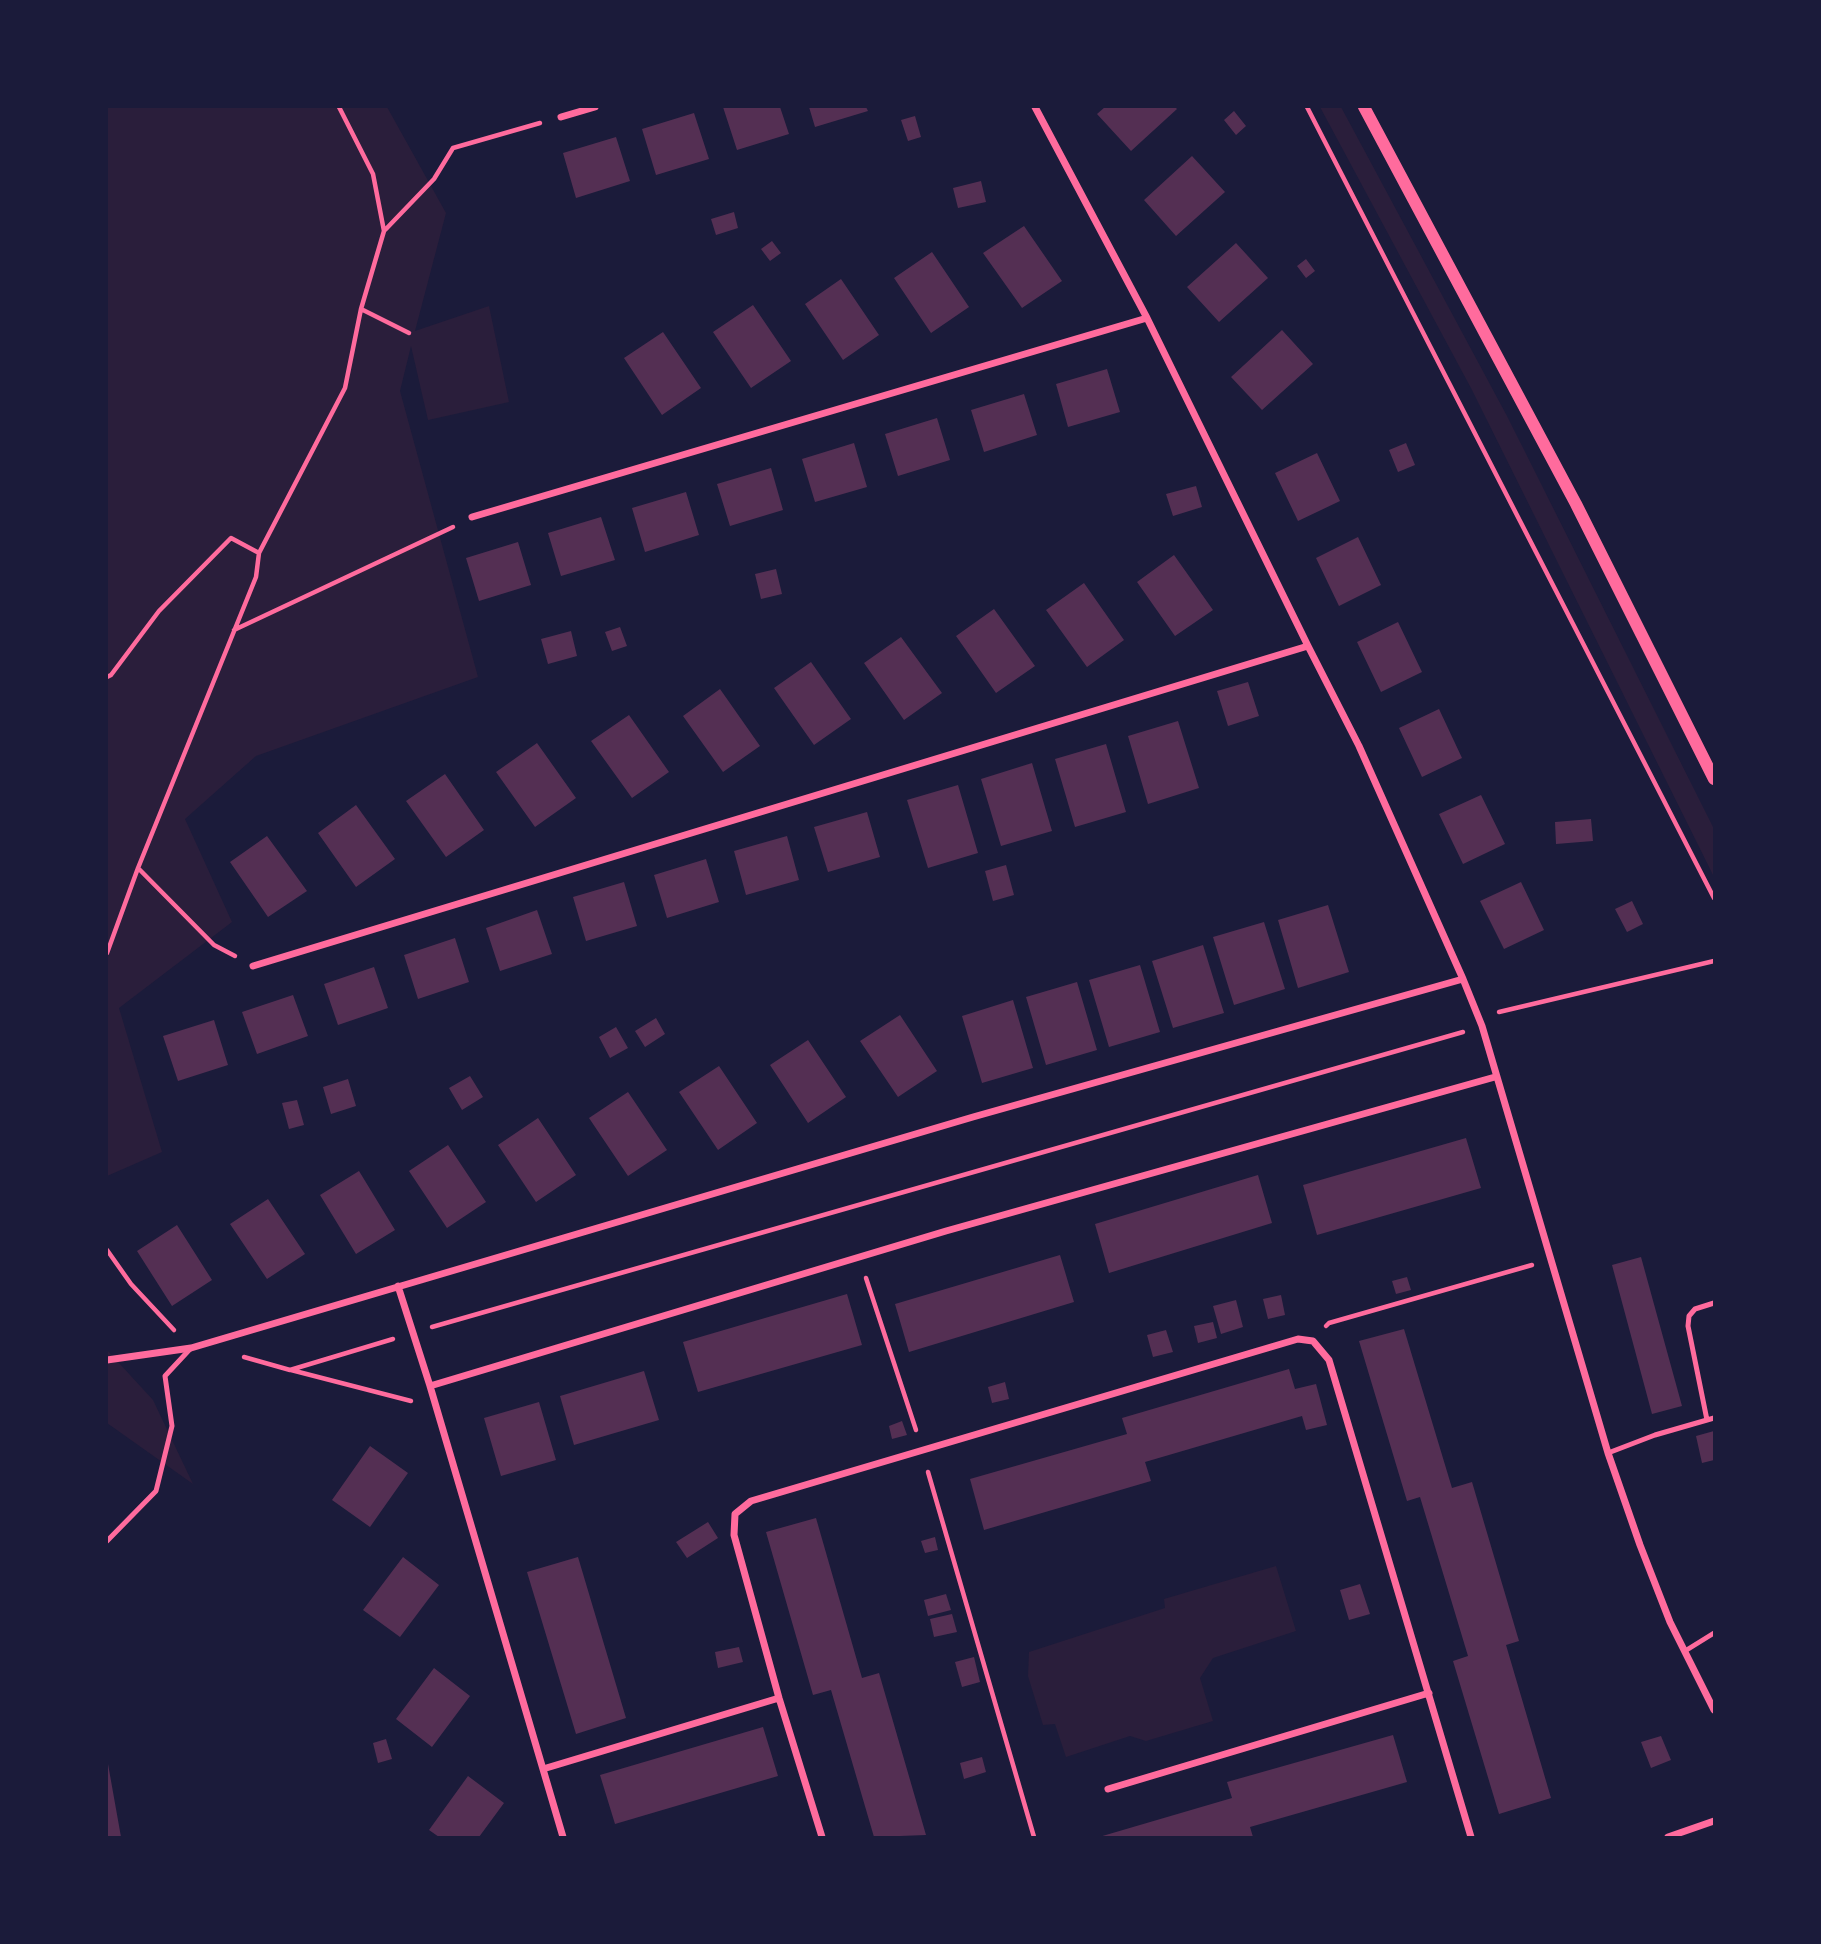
<!DOCTYPE html>
<html>
<head>
<meta charset="utf-8">
<style>
  body { margin:0 }
  #map { position:relative; width:1821px; height:1944px; overflow:hidden; background:#1b1b3a; font-family:"Playfair Display",serif }
  canvas { display:block }
  .frame { position:absolute; inset:0; border:108px solid #1b1b3a; pointer-events:none }
</style>
</head>
<body>
<div id="map">
<canvas width="1821" height="1944"></canvas>
<div class="frame"></div>
</div>
<script>
const ctx = document.querySelector('canvas').getContext('2d');
ctx.lineJoin = 'round';
function fillPath(path, color) { ctx.fillStyle = color; ctx.fill(path, 'evenodd'); }
const toPath = rows => new Path2D(rows.map(r => 'M' + r).join(''));
function trace(path, color, width, dash) { ctx.strokeStyle = color; ctx.lineWidth = width; ctx.lineCap = dash ? 'butt' : 'round'; ctx.setLineDash(dash || []); ctx.stroke(path); }
fillPath(toPath([
  [107,107,387,107,446,213,415,331,489,306,509,402,428,420,411,346,400,391,478,677,256,756,185,819,232,922,119,1008,162,1152,107,1176],
  [1320,107,1341,107,1507,416,1714,829,1714,877,1472,390],
  [107,1350,153,1400,193,1484,107,1423],
  [1276,1566,1296,1631,1213,1658,1200,1678,1213,1721,1146,1741,1130,1736,1066,1757,1055,1724,1043,1725,1028,1676,1029,1652,1165,1608,1164,1599]
]), '#2a1e3b');
fillPath(toPath([
  [723,107,780,107,789,134,737,150],
  [809,107,866,107,868,111,815,127],
  [1105,107,1175,107,1177,109,1131,151,1097,114],
  [1234,111,1246,126,1236,135,1224,120],
  [694,113,709,159,656,175,642,129],
  [915,116,921,137,908,141,901,120],
  [616,137,630,181,576,198,563,153],
  [1192,156,1225,192,1176,236,1144,200],
  [981,181,986,202,958,208,953,188],
  [734,212,738,228,716,235,711,219],
  [1024,226,1062,281,1022,308,983,253],
  [772,241,781,253,770,261,761,249],
  [1236,243,1268,278,1219,322,1187,287],
  [932,252,969,307,931,333,894,278],
  [1306,259,1315,271,1306,278,1297,266],
  [841,279,879,335,843,360,805,304],
  [753,305,791,361,751,388,713,332],
  [1282,330,1313,364,1262,410,1231,377],
  [663,332,701,388,662,415,624,358],
  [1107,369,1120,412,1068,427,1056,384],
  [1024,394,1037,435,984,452,971,410],
  [937,418,950,460,898,476,885,434],
  [854,443,867,487,815,502,802,459],
  [1406,443,1415,465,1398,472,1389,450],
  [1317,453,1340,501,1298,521,1275,473],
  [771,468,783,510,730,526,717,484],
  [1196,486,1202,507,1173,516,1166,494],
  [686,492,699,535,645,552,632,508],
  [601,517,615,560,561,576,548,533],
  [1358,537,1381,585,1339,606,1316,558],
  [518,542,531,585,479,601,466,558],
  [1174,555,1213,610,1175,636,1137,582],
  [776,569,782,594,761,599,755,574],
  [1084,583,1124,640,1087,667,1046,610],
  [994,609,1035,666,996,693,956,636],
  [1398,622,1422,672,1381,692,1357,642],
  [620,627,627,646,612,651,605,632],
  [571,631,577,656,548,664,541,639],
  [901,637,942,693,904,720,864,663],
  [811,662,851,719,814,745,774,688],
  [1248,682,1259,716,1228,726,1217,691],
  [720,689,760,746,723,772,683,716],
  [1439,709,1462,758,1422,777,1399,728],
  [629,715,669,772,632,798,591,741],
  [1178,721,1199,788,1148,804,1128,736],
  [537,743,576,798,535,827,496,772],
  [1106,744,1126,812,1075,827,1055,759],
  [1032,763,1052,831,1001,846,981,779],
  [445,774,484,830,446,857,406,801],
  [958,785,978,853,928,868,907,800],
  [1481,795,1505,844,1463,864,1439,814],
  [356,805,395,859,356,887,318,833],
  [867,812,880,857,828,872,814,827],
  [1591,819,1593,841,1556,844,1555,822],
  [267,836,307,891,268,917,230,862],
  [787,836,799,880,746,895,734,851],
  [706,859,719,902,667,918,654,875],
  [1006,865,1014,895,993,901,985,871],
  [624,882,637,926,586,941,573,897],
  [1521,882,1544,930,1504,949,1480,901],
  [1632,901,1643,924,1627,932,1615,909],
  [1328,905,1349,972,1298,988,1278,920],
  [537,910,552,954,500,971,486,928],
  [1264,922,1285,989,1234,1005,1213,937],
  [455,938,469,982,418,999,404,955],
  [1203,945,1224,1013,1173,1028,1152,961],
  [1140,965,1160,1032,1109,1047,1089,980],
  [374,967,388,1008,338,1025,324,984],
  [1077,982,1097,1050,1046,1065,1026,997],
  [293,995,308,1036,257,1054,242,1012],
  [1013,1000,1033,1068,982,1083,962,1016],
  [900,1015,937,1071,898,1097,860,1041],
  [656,1018,665,1034,645,1047,635,1031],
  [214,1020,228,1065,178,1081,163,1036],
  [616,1027,628,1048,610,1058,599,1037],
  [808,1040,846,1097,808,1123,770,1065],
  [719,1066,757,1123,718,1150,679,1092],
  [470,1076,483,1097,462,1110,449,1088],
  [348,1079,356,1106,331,1114,323,1087],
  [628,1092,667,1150,628,1176,589,1118],
  [297,1100,304,1125,289,1129,282,1103],
  [538,1118,576,1175,536,1202,498,1145],
  [1466,1138,1481,1188,1317,1235,1303,1185],
  [448,1145,486,1202,447,1228,409,1171],
  [359,1171,395,1230,356,1254,320,1195],
  [1258,1175,1272,1223,1109,1273,1095,1224],
  [268,1199,305,1254,267,1279,230,1224],
  [177,1225,212,1280,172,1306,137,1251],
  [1060,1255,1074,1302,909,1352,895,1304],
  [1641,1257,1682,1406,1652,1414,1612,1265],
  [1407,1277,1411,1290,1396,1294,1392,1281],
  [847,1294,862,1345,698,1392,683,1342],
  [1281,1295,1285,1315,1268,1319,1263,1299],
  [1236,1300,1243,1327,1221,1334,1213,1306],
  [1213,1322,1217,1338,1198,1343,1194,1326],
  [1404,1329,1452,1488,1472,1482,1519,1641,1506,1645,1551,1798,1499,1814,1453,1661,1468,1656,1420,1497,1407,1501,1359,1341],
  [1166,1330,1173,1352,1153,1357,1147,1335],
  [1289,1369,1295,1389,1316,1384,1327,1425,1306,1430,1302,1416,1145,1462,1151,1481,984,1530,970,1479,1127,1434,1122,1418],
  [644,1371,659,1420,574,1445,560,1396],
  [1005,1382,1009,1399,992,1403,988,1387],
  [539,1402,556,1460,501,1476,484,1418],
  [902,1421,907,1435,892,1439,889,1426],
  [1714,1431,1714,1460,1702,1463,1696,1436],
  [370,1446,408,1473,370,1527,332,1500],
  [816,1518,862,1678,879,1673,926,1835,874,1837,831,1690,813,1695,766,1532],
  [708,1522,718,1538,687,1558,676,1542],
  [935,1537,938,1550,925,1553,921,1541],
  [403,1557,439,1585,400,1637,363,1610],
  [578,1557,626,1718,576,1734,527,1572],
  [1360,1584,1370,1614,1349,1620,1340,1590],
  [946,1594,951,1610,928,1616,924,1600],
  [952,1614,957,1632,934,1637,930,1619],
  [739,1647,743,1662,718,1668,715,1652],
  [974,1657,980,1682,962,1687,955,1662],
  [434,1668,470,1696,432,1747,396,1719],
  [763,1727,778,1776,615,1824,600,1775],
  [1393,1735,1407,1782,1250,1827,1253,1837,1099,1837,1232,1798,1227,1782],
  [1661,1736,1671,1760,1651,1768,1641,1742],
  [386,1739,392,1759,378,1763,373,1743],
  [982,1757,986,1772,964,1779,960,1763],
  [107,1764,108,1764,121,1837,107,1837],
  [468,1776,504,1803,479,1837,439,1837,429,1830]
]), '#542f53');
trace(toPath([
  [1307,107,1714,898],
  [385,230,434,179,453,148,540,123],
  [361,309,409,333],
  [234,630,453,527],
  [107,677,111,675,159,611,231,538,259,553],
  [138,868,214,945,235,956],
  [107,953,138,868,256,577,259,553,345,388,361,309,384,231,373,174,339,107],
  [1499,1012,1714,961],
  [107,1250,131,1284,174,1330],
  [866,1278,916,1430],
  [1326,1326,1329,1323,1532,1265],
  [432,1327,1463,1032],
  [244,1357,290,1370,393,1339],
  [291,1370,411,1401],
  [928,1472,1034,1837]
]), '#ff6b9d', 4.5);
trace(toPath([
  [1707,1420,1688,1326,1689,1316,1695,1309,1714,1303],
  [1608,1453,1655,1435,1714,1418],
  [107,1541,156,1491,172,1426,165,1376,191,1348],
  [1685,1651,1714,1633]
]), '#ff6b9d', 5);
trace(toPath([
  [1035,107,1147,318,1308,646,1359,746,1463,979,1482,1026,1608,1453,1640,1545,1670,1622,1714,1710],
  [561,117,595,107],
  [472,517,1147,318],
  [253,966,1308,646],
  [398,1286,430,1386,946,1231,1495,1077],
  [107,1360,191,1348,973,1117,1463,979],
  [430,1386,563,1837],
  [543,1769,779,1698],
  [1108,1789,1429,1693],
  [822,1837,779,1698,734,1535,735,1514,751,1501,1298,1339,1313,1341,1329,1360,1471,1837],
  [1668,1837,1714,1821]
]), '#ff6b9d', 7);
trace(toPath([
  [1364,107,1576,504,1714,779]
]), '#ff6b9d', 12);
</script>
</body>
</html>
